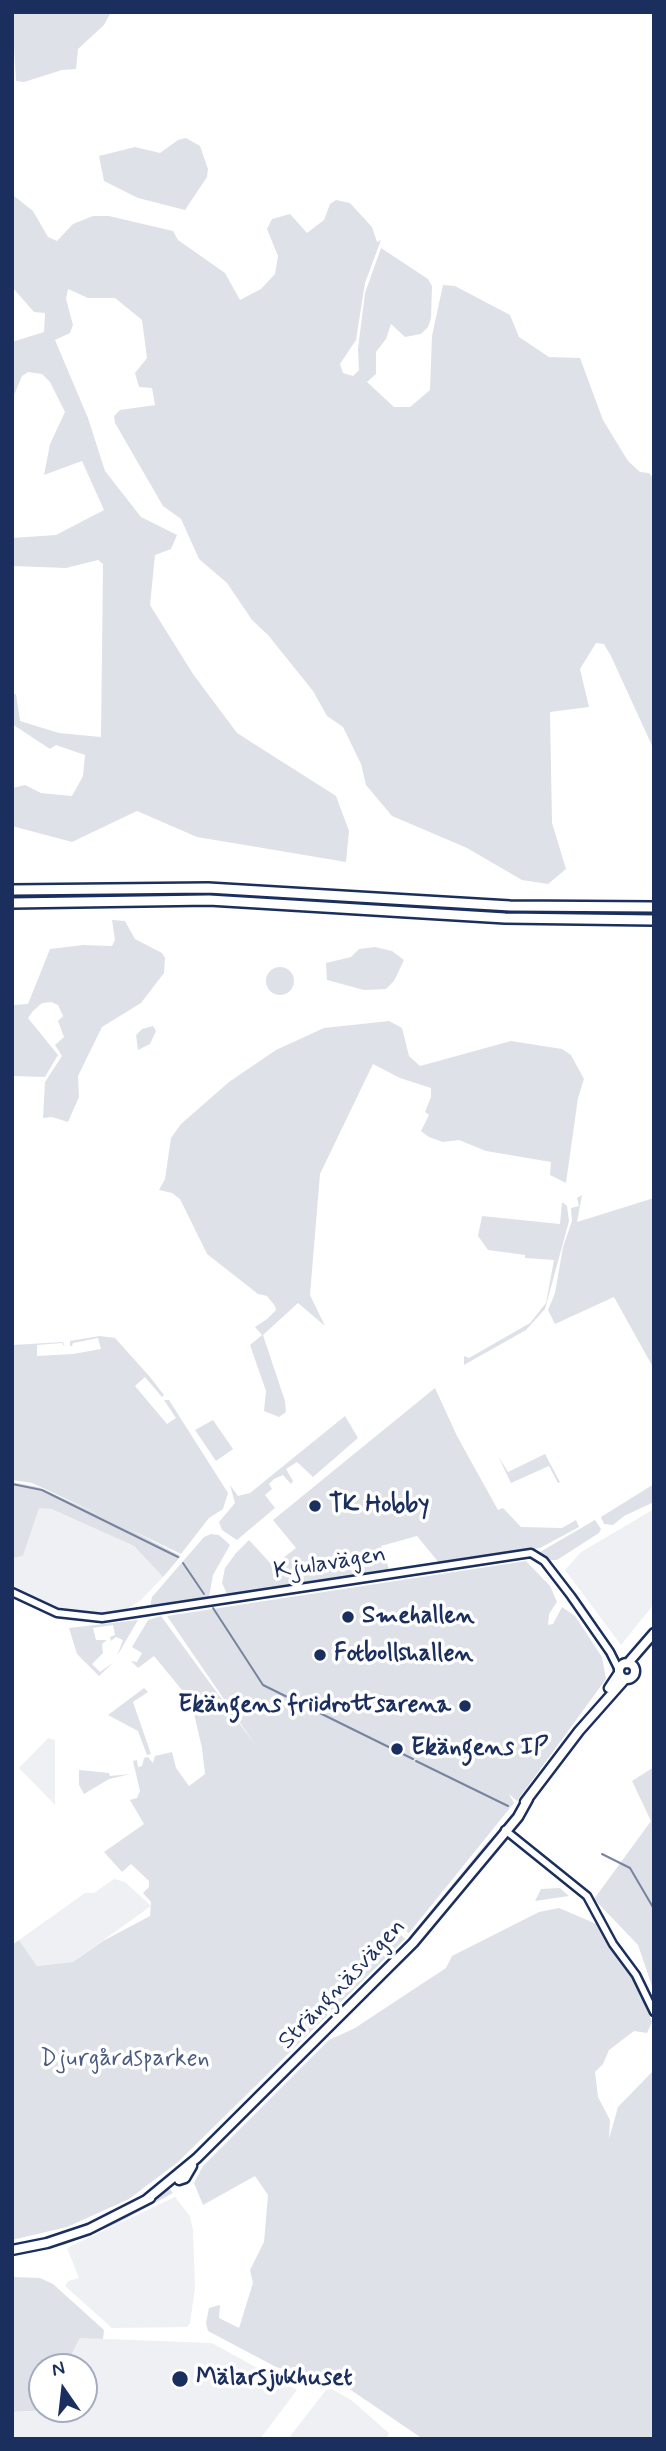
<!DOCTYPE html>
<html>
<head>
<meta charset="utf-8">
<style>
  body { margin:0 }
  #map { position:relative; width:666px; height:2451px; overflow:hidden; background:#fff; font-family:Mynerve,sans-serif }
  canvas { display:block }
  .frame { position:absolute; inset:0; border:14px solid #1b2f5e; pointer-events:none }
  .north { position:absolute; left:28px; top:2353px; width:70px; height:70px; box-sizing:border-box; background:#fff; border:2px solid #a4acbf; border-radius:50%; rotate:346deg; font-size:19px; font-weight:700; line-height:28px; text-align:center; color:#1b2f5e }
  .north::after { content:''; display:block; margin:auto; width:24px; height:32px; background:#1b2f5e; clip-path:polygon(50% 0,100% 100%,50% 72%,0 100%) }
</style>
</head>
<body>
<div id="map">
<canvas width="666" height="2451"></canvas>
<div class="frame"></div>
<div class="north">N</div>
</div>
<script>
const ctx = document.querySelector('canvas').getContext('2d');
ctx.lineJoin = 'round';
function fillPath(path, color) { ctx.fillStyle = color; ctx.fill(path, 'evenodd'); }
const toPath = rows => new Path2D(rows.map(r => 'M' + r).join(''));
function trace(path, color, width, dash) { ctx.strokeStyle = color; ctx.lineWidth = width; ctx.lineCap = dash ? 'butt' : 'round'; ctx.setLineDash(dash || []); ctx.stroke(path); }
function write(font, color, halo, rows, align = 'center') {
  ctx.font = font + ' Mynerve,sans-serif'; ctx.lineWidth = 7; ctx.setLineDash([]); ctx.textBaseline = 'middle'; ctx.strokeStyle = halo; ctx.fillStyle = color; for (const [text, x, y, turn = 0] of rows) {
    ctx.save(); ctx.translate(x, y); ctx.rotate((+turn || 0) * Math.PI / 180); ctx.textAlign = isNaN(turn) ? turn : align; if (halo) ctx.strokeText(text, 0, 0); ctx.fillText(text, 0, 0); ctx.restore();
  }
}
fillPath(toPath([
  [39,1507,50,1509,134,1546,163,1577,141,1600,124,1611,100,1615,56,1610,38,1604,12,1589,12,1558,23,1556],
  [654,1509,654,1604,621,1645,565,1570,581,1552],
  [48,1738,55,1740,55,1805,19,1768],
  [114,1879,125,1882,151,1906,73,1962,37,1966,19,1940,85,1893,94,1893],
  [175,2197,190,2216,193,2230,195,2288,190,2323,187,2327,112,2328,65,2286,68,2281,79,2278,67,2248],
  [80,2338,212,2343,297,2390,260,2439,12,2439,12,2412,84,2409,84,2367,65,2367],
  [332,2389,351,2400,389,2433,386,2439,288,2439,326,2390]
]), '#eff0f4');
fillPath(toPath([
  [12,12,111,12,104,25,78,49,76,69,62,70,24,82,16,81],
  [186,138,200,146,208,169,207,177,185,210,138,198,104,181,99,156,135,147,160,153,178,140],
  [14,196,33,211,48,237,57,241,73,224,93,216,109,216,173,231,178,240,225,273,240,300,261,289,275,274,278,256,267,229,272,219,290,214,307,233,324,220,330,204,336,200,350,203,372,227,377,242,381,240,365,283,356,340,340,364,343,373,353,376,359,370,358,349,365,293,381,248,428,279,432,286,431,318,428,327,421,334,405,337,391,324,386,339,376,352,376,374,367,382,394,407,410,407,430,390,432,336,443,285,455,286,510,315,519,337,549,357,580,358,603,420,628,461,640,472,649,473,654,479,654,750,611,656,604,644,596,643,580,669,589,707,550,712,552,823,566,869,548,884,522,880,467,848,392,816,366,785,361,764,343,727,327,716,313,691,268,635,252,620,227,583,199,559,181,519,163,506,115,423,114,416,120,410,155,405,152,388,139,387,135,373,147,358,142,320,115,298,88,298,68,289,66,299,73,325,70,333,55,340,88,418,105,471,141,517,177,535,171,549,155,555,150,605,193,674,237,733,336,796,349,831,346,862,197,837,137,811,72,842,12,826,12,788,25,785,41,793,72,796,83,776,85,755,56,745,50,749,12,724,12,694,16,694,20,721,59,733,101,737,103,564,98,560,66,568,12,566,12,538,56,535,104,510,82,461,44,475,50,444,65,412,50,382,42,374,28,372,22,376,12,400,12,342,44,332,45,313,34,312,12,287],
  [228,892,447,905,429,910,171,896,12,900,12,894],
  [112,920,125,921,135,939,162,953,165,958,164,973,141,1003,102,1027,78,1076,79,1097,68,1122,52,1117,43,1118,45,1082,62,1056,55,1045,64,1037,58,1021,63,1016,58,1005,51,1002,42,1003,33,1011,28,1018,58,1055,45,1077,12,1076,13,1005,28,1004,50,949,83,945,112,946,115,940],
  [375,947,392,951,404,960,394,981,386,989,364,990,327,980,326,963,351,957,359,949],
  '266 981a14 14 0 1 1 28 0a14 14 0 1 1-28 0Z',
  [389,1021,402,1028,409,1056,420,1066,511,1041,562,1049,571,1055,584,1079,578,1098,566,1183,550,1175,551,1162,486,1151,459,1140,443,1142,429,1137,421,1131,429,1115,425,1112,431,1097,431,1088,400,1078,373,1064,320,1174,310,1295,325,1326,298,1303,263,1335,285,1401,286,1412,279,1417,264,1411,266,1391,250,1345,262,1335,255,1327,267,1319,276,1310,275,1306,267,1296,258,1294,207,1254,180,1199,172,1193,159,1190,165,1179,171,1138,181,1124,229,1082,276,1050,324,1028],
  [153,1026,156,1031,150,1044,138,1050,136,1035,142,1029],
  [582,1195,577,1222,654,1198,654,1369,614,1297,555,1324,548,1310,555,1293,563,1247,572,1221,571,1208,579,1206,577,1198],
  [562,1202,567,1206,569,1221,545,1309,526,1330,464,1365,464,1356,469,1358,530,1323,546,1303,554,1260,525,1258,525,1255,488,1250,478,1236,482,1216,560,1224],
  [100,1336,115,1338,150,1377,164,1395,162,1397,145,1377,135,1386,167,1424,176,1418,164,1400,169,1400,228,1493,223,1509,209,1518,181,1554,127,1528,181,1556,163,1577,134,1546,51,1509,39,1508,23,1556,12,1558,12,1482,38,1487,105,1517,32,1483,12,1480,12,1345,63,1342,65,1347,62,1343,37,1345,37,1356,73,1354,101,1349,98,1338,73,1343,72,1346,70,1346,70,1341],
  [435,1388,457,1436,498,1510,503,1508,521,1527,562,1528,576,1520,579,1527,540,1548,440,1564,417,1536,381,1546,390,1572,228,1596,222,1583,225,1568,236,1553,249,1540,273,1566,296,1548,273,1520],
  [345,1416,358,1438,313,1477,297,1462,286,1469,293,1481,291,1484,283,1475,274,1479,269,1484,272,1489,265,1495,275,1508,237,1540,222,1530,219,1522,235,1503,230,1485,238,1496,250,1493],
  [213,1420,233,1449,216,1461,195,1430],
  [545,1454,560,1482,558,1483,549,1466,511,1483,498,1456,508,1472],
  [654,1484,654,1502,624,1516,613,1525,604,1524,601,1517],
  [595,1520,601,1529,599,1533,557,1560,549,1560,540,1552],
  [211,1534,219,1535,230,1545,213,1575,209,1597,150,1606,152,1597,204,1537],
  [526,1561,550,1586,557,1602,549,1614,548,1625,553,1624,562,1607,575,1616,602,1657,606,1679,517,1801,509,1794,514,1803,409,1933,398,1927,396,1929,405,1939,178,2162,129,2199,67,2227,12,2240,12,1945,19,1940,37,1966,73,1962,103,1941,150,1916,151,1902,143,1893,149,1887,149,1881,131,1864,122,1872,104,1852,144,1824,130,1800,137,1798,140,1791,133,1761,137,1760,138,1767,142,1766,144,1758,148,1757,153,1763,155,1756,172,1752,176,1768,189,1786,205,1774,202,1748,191,1701,154,1656,138,1668,131,1661,137,1662,142,1653,132,1647,148,1620,161,1616,256,1746,167,1616],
  [138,1620,117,1656,123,1640,116,1637,111,1641,110,1637,115,1635,113,1625,93,1628,96,1640,107,1640,102,1644,103,1653,92,1664,100,1672,114,1662,99,1676,77,1654,69,1628],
  [144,1688,148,1692,133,1702,151,1754,147,1755,138,1731,108,1715],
  [654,1767,654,1992,638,1945,594,1899,651,1821,632,1781],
  [79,1770,109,1773,110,1776,131,1774,109,1779,84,1794,79,1785],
  [493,1835,465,1874,416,1934,410,1936],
  [560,1888,569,1896,535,1901,541,1889],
  [559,1908,601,1926,636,1980,652,2022,647,2033,634,2031,609,2050,603,2064,595,2072,598,2097,610,2120,609,2139,618,2107,654,2070,654,2439,423,2439,342,2384,276,2367,208,2331,206,2323,209,2308,220,2305,219,2318,239,2328,253,2283,250,2270,264,2242,268,2195,255,2176,203,2205,194,2183,203,2166,329,2040,355,2028,446,1968,452,1956,539,1912],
  [407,1940,409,1942,223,2127,167,2179],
  [169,2188,173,2193,116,2224,64,2245,28,2253,101,2229,141,2208],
  [12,2277,40,2278,53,2284,104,2330,103,2339,80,2338,65,2367,42,2367,42,2409,49,2410,12,2412]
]), '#dee1e7');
trace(toPath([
  [12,1484,42,1490,178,1557],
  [183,1563,204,1594],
  [213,1608,263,1685,413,1759],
  [416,1761,508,1806],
  [602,1854,630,1868,654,1909]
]), '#77839f', 2);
const minor = toPath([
  [12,1592,57,1613,102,1618,531,1553,544,1561,571,1596,610,1652,619,1670],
  [505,1830,587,1896,613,1944,636,1975,654,2012]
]);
const major = toPath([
  '619 1671a8 8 0 1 1 16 0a8 8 0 1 1-16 0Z',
  [628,1663,654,1633],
  [609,1688,619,1673],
  [525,1802,579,1731,625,1679],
  [179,2180,185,2178,192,2166],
  [146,2200,197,2158,413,1943,518,1817,528,1799],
  [12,2250,47,2243,89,2229,150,2198]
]);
const highway = toPath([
  [12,890,208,888,510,906,654,907],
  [12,903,209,900,505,918,654,920]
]);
trace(minor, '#1b2f5e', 11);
trace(major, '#1b2f5e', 13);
trace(highway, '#1b2f5e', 14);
trace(minor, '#fff', 6);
trace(major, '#fff', 8);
trace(highway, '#fff', 9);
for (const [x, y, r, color] of [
  [315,1506,7,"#1b2f5e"],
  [348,1617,7,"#1b2f5e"],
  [320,1655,7,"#1b2f5e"],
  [465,1706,7,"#1b2f5e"],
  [397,1749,7,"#1b2f5e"],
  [180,2379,9,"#1b2f5e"]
]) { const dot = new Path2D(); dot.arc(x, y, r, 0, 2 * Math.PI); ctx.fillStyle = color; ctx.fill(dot); trace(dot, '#fff', 2.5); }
write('bold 24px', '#1b2f5e', '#fff', [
  ["TK Hobby",329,1506],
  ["Smehallen",362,1617],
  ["Fotbollshallen",334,1655],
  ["Ekängens friidrottsarena",451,1706,"right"],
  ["Ekängens IP",411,1749],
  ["Mälarsjukhuset",196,2379]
], 'left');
write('24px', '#1b2f5e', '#fff', [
  ["Kjulavägen",330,1564,-9],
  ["Strängnäsvägen",343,1985,-46]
]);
write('24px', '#4c5c80', '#fff', [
  ["Djurgårdsparken",125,2060]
]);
</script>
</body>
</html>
